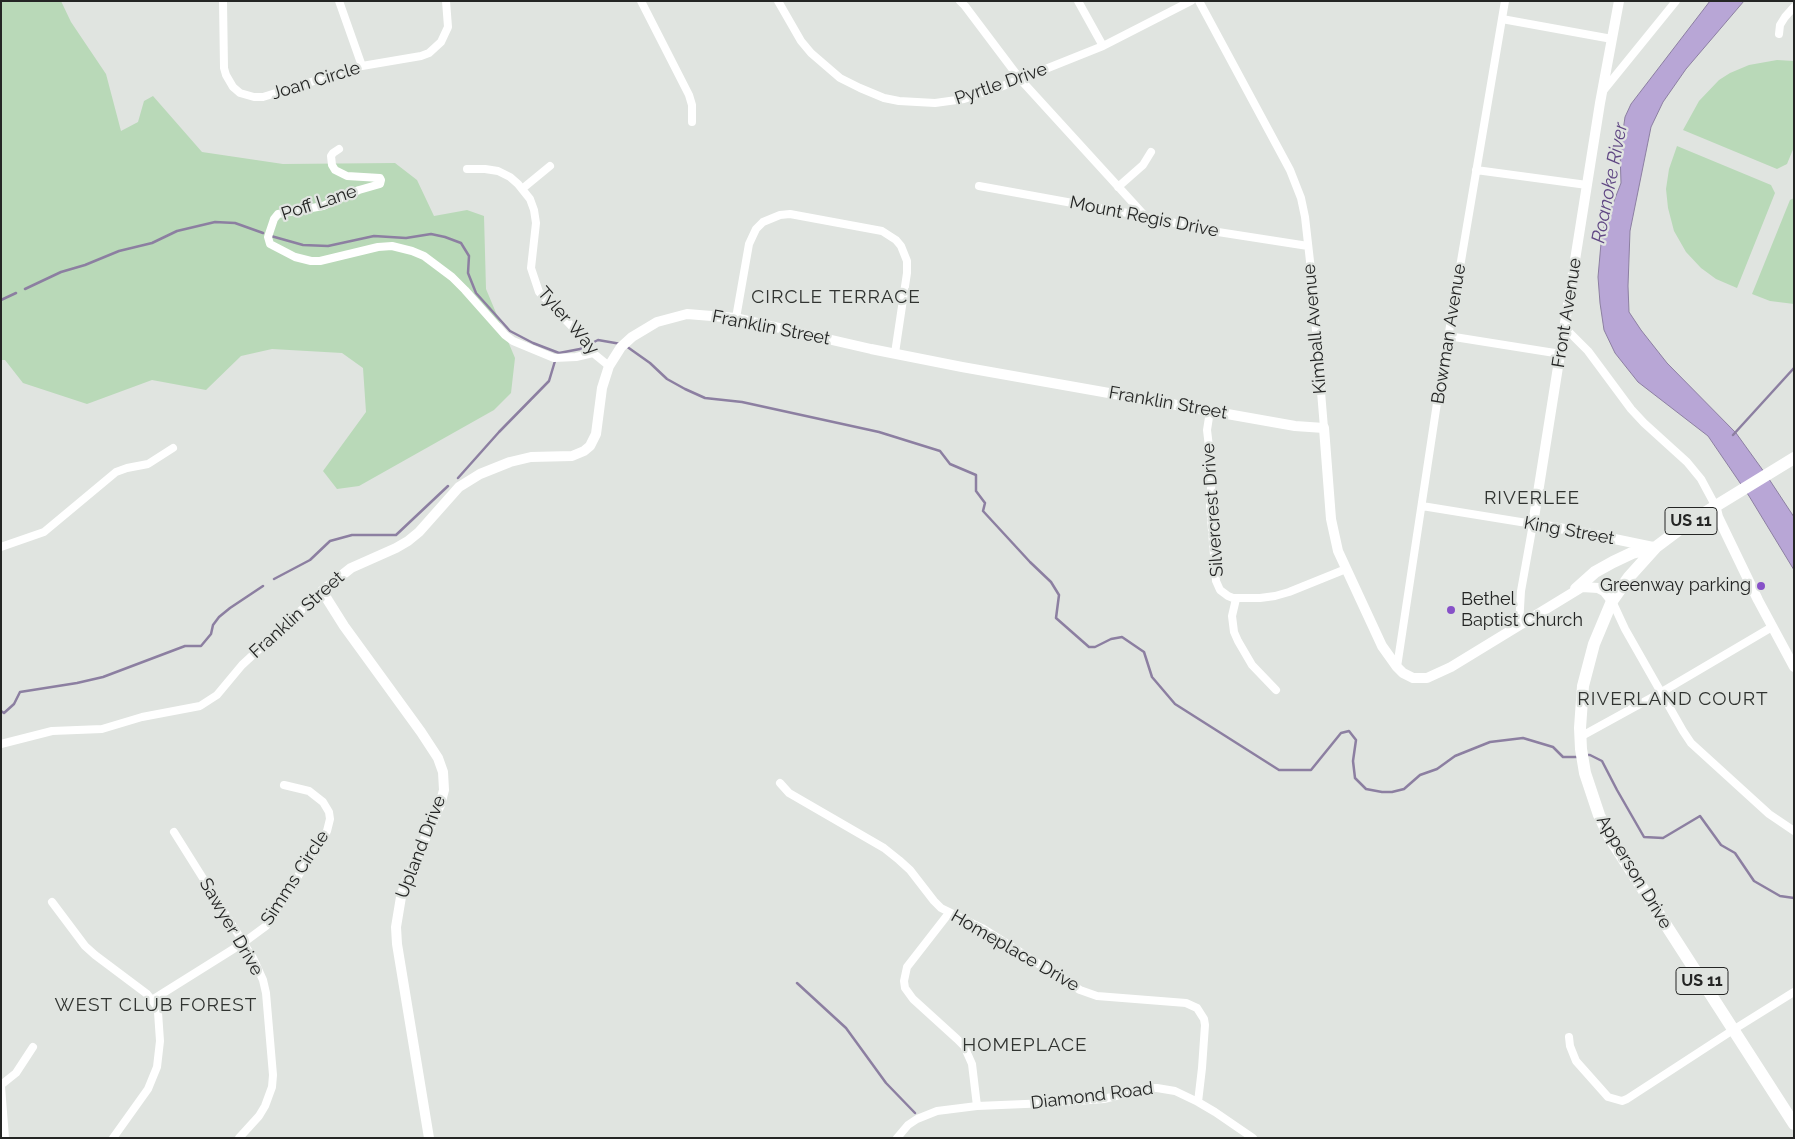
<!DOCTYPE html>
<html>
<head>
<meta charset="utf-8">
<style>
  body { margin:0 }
  #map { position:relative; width:1795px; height:1139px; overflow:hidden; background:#e0e4e0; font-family:Raleway,sans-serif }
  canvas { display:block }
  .frame { position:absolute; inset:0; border:2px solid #242524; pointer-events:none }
</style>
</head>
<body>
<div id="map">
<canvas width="1795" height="1139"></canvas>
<div class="frame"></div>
</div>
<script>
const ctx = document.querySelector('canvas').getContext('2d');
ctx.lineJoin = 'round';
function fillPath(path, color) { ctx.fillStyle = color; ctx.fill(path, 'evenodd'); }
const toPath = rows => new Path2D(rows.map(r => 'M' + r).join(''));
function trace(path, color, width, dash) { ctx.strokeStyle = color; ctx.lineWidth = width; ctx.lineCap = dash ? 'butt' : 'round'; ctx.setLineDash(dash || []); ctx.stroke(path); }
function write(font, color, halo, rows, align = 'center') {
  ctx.font = font + ' Raleway,sans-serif'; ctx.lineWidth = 4.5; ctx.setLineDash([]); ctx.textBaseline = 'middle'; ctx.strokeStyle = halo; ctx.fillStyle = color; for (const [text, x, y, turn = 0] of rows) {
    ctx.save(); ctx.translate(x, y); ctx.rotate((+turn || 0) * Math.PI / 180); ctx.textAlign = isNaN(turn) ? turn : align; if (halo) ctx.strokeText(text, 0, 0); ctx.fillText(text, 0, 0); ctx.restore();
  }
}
fillPath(toPath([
  [1,1,61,1,71,22,106,74,121,131,138,122,144,101,153,96,202,152,283,164,395,163,417,180,434,216,467,210,484,216,486,289,515,358,511,393,494,410,359,486,337,489,323,471,366,412,363,368,342,353,272,349,241,356,206,390,152,380,87,404,23,383,5,360,1,360],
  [1777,60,1794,61,1794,147,1787,164,1777,169,1683,130,1699,101,1719,80,1730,73,1749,65],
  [1677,146,1771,185,1775,193,1737,288,1716,279,1701,268,1686,252,1674,231,1668,208,1666,189,1669,169],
  [1794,198,1794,304,1770,301,1752,294,1790,200]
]), '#b9d9b8');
const water = toPath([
  [1710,1,1744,1,1686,69,1663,102,1651,127,1630,231,1628,286,1629,312,1641,330,1667,363,1736,433,1767,476,1794,517,1794,570,1749,496,1708,436,1638,382,1615,353,1604,330,1600,303,1598,277,1602,232,1621,183,1620,152,1625,117,1631,104,1710,1]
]);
fillPath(water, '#b8a6d6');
trace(water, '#8c7fa1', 1);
trace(toPath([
  [271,236,303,245,328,246,374,236,406,238,431,234,445,237,461,243,469,256,468,273,476,293,510,331,533,343,559,353,580,349,598,340,621,344],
  [25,289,61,272,85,265,119,251,152,243,177,231,215,222,235,223,263,233],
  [1,300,16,293],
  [626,346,650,363,667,379,685,389,705,398,742,402,879,432,940,451,950,464,976,475,976,491,985,503,983,511,1030,562,1051,582,1059,595,1056,618,1089,647,1095,647,1111,639,1122,637,1144,652,1152,677,1175,704,1279,770,1311,770,1341,733,1349,731,1356,740,1353,761,1355,778,1366,789,1382,792,1392,792,1404,789,1420,775,1437,769,1455,756,1490,742,1523,738,1553,747,1563,757,1579,757],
  [1733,435,1794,368],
  [458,478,499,432,549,381,555,361],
  [274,579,310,560,330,541,352,535,396,535,448,486],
  [1,711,4,713,14,704,20,692,77,683,103,677,185,646,201,646,211,634,213,625,219,617,230,608,263,586],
  [1586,755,1590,755,1602,761,1617,790,1644,837,1663,838,1700,816,1721,845,1735,853,1754,881,1780,896,1794,898],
  [797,983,846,1028,886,1083,915,1113]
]), '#8c7fa1', 2.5);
trace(toPath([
  [223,1,224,68,226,75,233,87,240,93,254,97,263,97,362,66,421,56,429,53,441,42,448,27,446,1],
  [339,1,362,66],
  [641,1,689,95,692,105,692,122],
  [778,1,801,41,811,53,840,78,860,88,884,98,899,101,935,103,964,99,998,88,1103,46,1191,1],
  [960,1,965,6,1020,79,1145,216],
  [1078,1,1103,46],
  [1199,1,1290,170,1301,198,1305,217,1311,270,1324,428],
  [1502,19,1612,39],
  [1779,34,1780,25,1785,17,1794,7],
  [1603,91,1676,1],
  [339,149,333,153,331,156,332,165,335,170,347,176,380,178,381,180,380,184,359,190,323,206,278,214,274,219,268,237,270,244,295,257,311,261,320,261,378,247,392,246,412,251,424,256,452,277,465,290,505,335,513,341,554,358,576,357,593,353],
  [467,169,485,169,498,171,510,177,518,184,530,199,534,210,536,223,531,268,539,292,579,334,593,353,609,366],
  [1476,170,1587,185],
  [979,186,1133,214,1218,232,1308,246],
  [1118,187,1143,165,1151,152],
  [522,189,550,166],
  [736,318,749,244,756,229,763,222,780,215,790,214,882,231,896,240,901,246,907,261,907,273,895,353],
  [1565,328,1588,351,1631,409,1644,423,1687,462,1701,479,1715,505],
  [1448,336,1561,354],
  [1210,411,1207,430,1212,472,1210,505,1216,581,1220,590,1228,596,1233,598,1260,598,1275,596,1289,592,1346,569],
  [1422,506,1533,524,1521,591,1519,625],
  [1,547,44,532,116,472,127,468,148,464,173,448],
  [1236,599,1232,616,1234,632,1238,641,1252,665,1276,690],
  [1612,601,1625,629,1683,731,1691,743,1769,814,1794,831],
  [1397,667,1437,403,1505,1],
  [1580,737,1660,693,1772,627],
  [1,744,52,731,102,729,142,717,200,706,217,695,242,665,322,591],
  [780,783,789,793,884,848,899,860,910,870,934,901,941,908,982,928,1080,990,1097,996,1186,1003,1197,1008,1204,1019,1205,1025,1202,1068,1198,1102],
  [174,832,253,958,263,980,266,993,273,1075,272,1087,265,1106,259,1116,239,1138],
  [52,902,85,946,95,955,147,994,155,1004,158,1012,160,1041,157,1067,148,1089,113,1138],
  [949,913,907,967,904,981,905,988,913,999,957,1039,964,1046,972,1064,977,1106],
  [152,1000,243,943,266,926,327,831,330,819,329,812,323,802,309,791,284,785],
  [1569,1037,1570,1046,1576,1061,1608,1097,1622,1101,1627,1099,1733,1030,1794,992],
  [1,1085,16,1073,33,1047],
  [1,1086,5,1138],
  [897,1138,908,1125,917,1119,937,1111,977,1106,1049,1103,1104,1099,1147,1088,1157,1088,1175,1091,1198,1102,1215,1112,1253,1138]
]), '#fff', 8);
trace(toPath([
  [1619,1,1600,103,1533,524,1571,530,1653,547],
  [1715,505,1718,517,1758,600,1794,667],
  [429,1138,397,944,396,927,401,897,406,882,440,805,444,790,443,772,438,758,421,732,344,626,322,591,351,568,396,548,408,541,419,532,459,487,480,474,510,462,531,457,572,456,584,451,590,446,596,434,602,388,609,366,621,347,632,337,657,322,687,314,736,318,871,349,962,367,1295,426,1324,428,1331,519,1338,551,1382,646,1397,667,1403,673,1413,678,1427,678,1451,667,1582,587,1598,588,1604,591,1612,601]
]), '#fff', 10);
trace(toPath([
  [1794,458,1688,523,1656,547,1629,577,1612,601,1594,644,1583,686,1580,728,1581,749,1585,773,1599,815,1610,838,1794,1124],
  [1576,589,1595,572,1613,562,1632,553,1656,547]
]), '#fff', 12);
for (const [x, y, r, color] of [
  [1761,586,5,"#8751c8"],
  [1451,610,5,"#8751c8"]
]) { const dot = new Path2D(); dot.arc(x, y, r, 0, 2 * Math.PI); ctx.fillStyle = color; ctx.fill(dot); trace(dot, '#e0e4e0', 2); }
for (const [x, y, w] of [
  [1691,521,52],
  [1702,981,52]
]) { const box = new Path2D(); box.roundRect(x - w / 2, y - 13.5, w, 27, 4); ctx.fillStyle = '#e0e4e0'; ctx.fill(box); trace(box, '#242524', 1); }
write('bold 16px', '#242524', null, [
  ["US 11",1691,521],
  ["US 11",1702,981]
]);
write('18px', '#242524', '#e0e4e0', [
  ["Joan Circle",316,81,-17],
  ["Pyrtle Drive",1001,84,-19],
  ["Poff Lane",319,203,-18],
  ["Mount Regis Drive",1144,217,11],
  ["Front Avenue",1567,313,-81],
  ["Tyler Way",568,321,49],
  ["Franklin Street",771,328,11],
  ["Kimball Avenue",1315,329,-95],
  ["Bowman Avenue",1449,334,-81],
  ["Franklin Street",1168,403,10],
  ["Silvercrest Drive",1213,510,-94],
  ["King Street",1569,531,10],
  ["Franklin Street",297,615,-42],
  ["Upland Drive",421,847,-69],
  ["Apperson Drive",1634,872,59],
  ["Simms Circle",295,878,-57],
  ["Sawyer Drive",231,927,60],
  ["Homeplace Drive",1015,951,30],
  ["Diamond Road",1092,1096,-7]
]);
write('18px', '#242524', '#e0e4e0', [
  ["Greenway parking",1751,586],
  ["Bethel",1461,600,"left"],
  ["Baptist Church",1461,621,"left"]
], 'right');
write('italic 19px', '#5f4683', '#e0e4e0', [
  ["Roanoke River",1610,183,-79]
]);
ctx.letterSpacing = '1px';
write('19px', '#313431', '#e0e4e0', [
  ["CIRCLE TERRACE",836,297],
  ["RIVERLEE",1532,498],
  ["RIVERLAND COURT",1673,699],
  ["WEST CLUB FOREST",156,1005],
  ["HOMEPLACE",1025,1045]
]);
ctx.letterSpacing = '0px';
</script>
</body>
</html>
